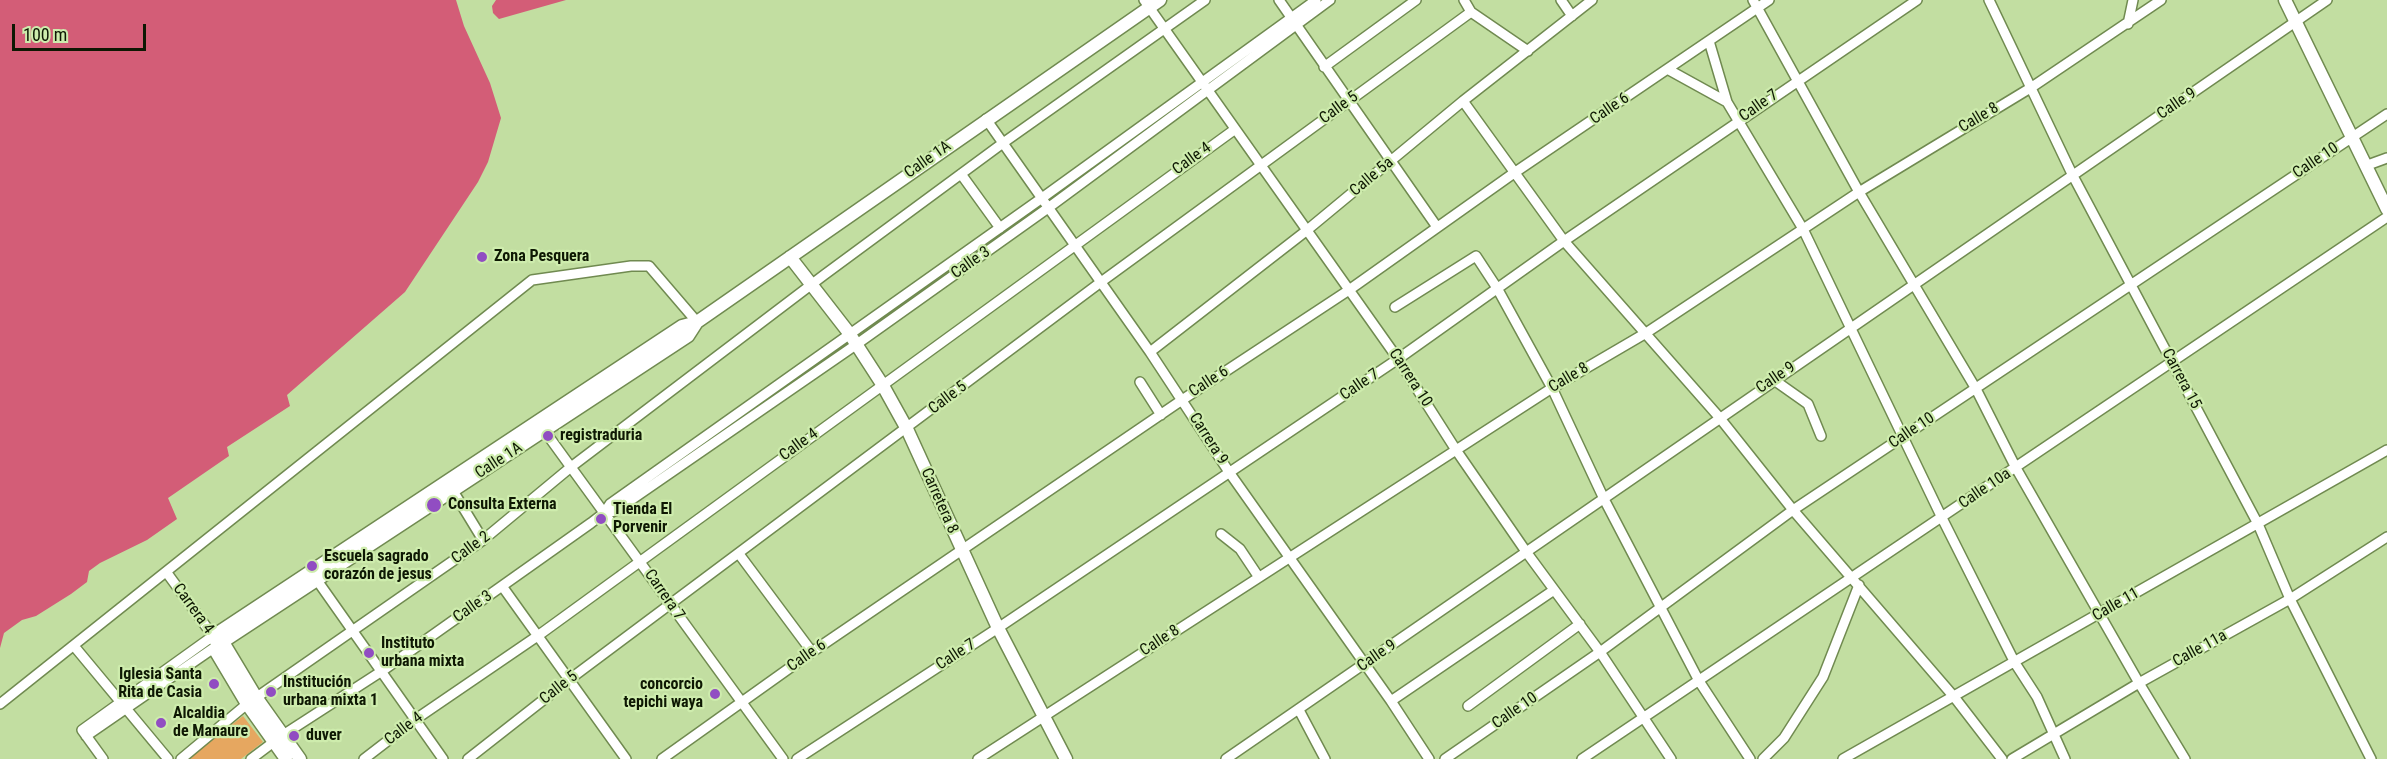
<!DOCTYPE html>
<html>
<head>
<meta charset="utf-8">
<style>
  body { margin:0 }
  #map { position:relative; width:2387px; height:759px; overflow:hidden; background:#c2dea1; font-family:"Roboto Condensed",sans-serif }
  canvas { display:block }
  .scale { position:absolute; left:12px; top:24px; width:134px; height:27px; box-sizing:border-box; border:3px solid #0e1803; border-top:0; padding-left:8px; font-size:18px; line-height:21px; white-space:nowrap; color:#0e1803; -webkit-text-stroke:4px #ceecad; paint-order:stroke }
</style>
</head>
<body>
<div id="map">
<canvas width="2387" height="759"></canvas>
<div class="scale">100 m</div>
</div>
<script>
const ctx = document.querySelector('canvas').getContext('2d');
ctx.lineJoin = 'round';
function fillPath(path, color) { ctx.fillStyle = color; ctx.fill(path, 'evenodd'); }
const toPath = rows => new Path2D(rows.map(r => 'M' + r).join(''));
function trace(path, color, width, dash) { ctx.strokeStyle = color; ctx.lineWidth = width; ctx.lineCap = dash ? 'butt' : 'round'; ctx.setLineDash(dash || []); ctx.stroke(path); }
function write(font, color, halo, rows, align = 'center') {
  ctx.font = font + ' "Roboto Condensed",sans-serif'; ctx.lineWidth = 4.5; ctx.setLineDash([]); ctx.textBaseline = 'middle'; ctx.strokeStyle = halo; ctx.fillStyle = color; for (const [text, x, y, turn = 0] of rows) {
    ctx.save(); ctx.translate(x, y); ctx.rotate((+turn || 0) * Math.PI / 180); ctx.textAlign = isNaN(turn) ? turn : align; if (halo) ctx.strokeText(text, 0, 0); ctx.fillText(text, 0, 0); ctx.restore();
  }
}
fillPath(toPath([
  [243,716,263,742,241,759,187,759]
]), '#e6a760');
fillPath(toPath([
  [0,0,456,0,464,26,490,83,501,118,488,162,478,182,405,292,287,395,290,406,227,447,229,456,168,498,177,519,147,540,100,563,89,571,87,582,71,594,36,616,22,620,4,633,0,648],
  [496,0,566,0,499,19,493,13,492,6]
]), '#d35d77');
const street = toPath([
  [1144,0,1398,359,1456,450,1527,553,1600,652,1671,759],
  [1279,0,1437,227],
  [1561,0,1572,16],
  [1753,0,1859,192,1976,389,2016,468,2139,683,2185,759],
  [1989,0,2072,174,2258,524,2290,599,2371,759],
  [1471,12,1528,51],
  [2128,24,2133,0],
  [1709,41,1727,102],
  [1324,67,1416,0],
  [1669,70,1727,102,1803,229,1942,518,2015,663,2037,697,2065,759],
  [1463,101,1564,241,1719,417,1793,510,1955,698,2002,759],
  [986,119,1150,352,1229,472,1391,701,1429,759],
  [2365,166,2387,158],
  [961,174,1000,228],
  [1395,307,1476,256,1497,288,1552,388,1604,499,1699,681,1750,759],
  [1150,352,1306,231,1463,101,1592,0],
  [1774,380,1808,404,1821,436],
  [1140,382,1161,415],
  [541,426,783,759],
  [450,486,483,540],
  [604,513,615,511,857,344,1048,208,1330,0],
  [1221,534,1240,549,1258,576],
  [739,554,812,652],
  [314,576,443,759],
  [502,586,626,759],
  [74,646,168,759],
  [1391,701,1554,590],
  [0,704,532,280,631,266,649,266,697,322],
  [1468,706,1580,624],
  [1299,710,1325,759],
  [86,736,218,645],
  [103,759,82,730,213,636,167,573],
  [181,759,247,704,483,540,571,467,824,275,1003,143,1205,0],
  [251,759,283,735,382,671,591,523,604,513,610,504,1042,198,1316,0],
  [364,759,416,719,539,635,1234,130],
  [468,759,570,679,1101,282,1471,12,1464,0],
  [662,759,812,652,1182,400,1349,290,1514,173,1769,0],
  [797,759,998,628,1398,359,1564,241,1917,0],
  [978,759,1552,388,1646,333,1859,192,2032,87,2161,0],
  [1226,759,2327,0],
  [1445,759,1600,652,1793,510,2387,114],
  [1582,759,2387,217],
  [1763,759,1784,738,1823,677,1859,585],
  [1843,759,2387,450],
  [2012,759,2139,683,2290,599,2387,537]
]);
const secondary = toPath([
  [2285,0,2387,209],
  [790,257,849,333,882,384,907,429,998,628,1066,759],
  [218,645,688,336,697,322],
  [218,645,216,652,247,704,286,759],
  [300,759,256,697,226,647,218,645,213,636,682,326,697,322,1160,0]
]);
trace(street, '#708a50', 12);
trace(secondary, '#708a50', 15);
trace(street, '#fff', 9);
trace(secondary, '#fff', 12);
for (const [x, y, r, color] of [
  [482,257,6,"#914dc2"],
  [548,436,6,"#914dc2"],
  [434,505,8,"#914dc2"],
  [601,519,6,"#914dc2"],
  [312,566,6,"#914dc2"],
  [369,653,6,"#914dc2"],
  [214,684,6,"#914dc2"],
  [271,692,6,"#914dc2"],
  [715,694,6,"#914dc2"],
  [161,723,6,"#914dc2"],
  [294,736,6,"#914dc2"]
]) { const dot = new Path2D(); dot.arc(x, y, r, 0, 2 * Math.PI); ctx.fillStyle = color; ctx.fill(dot); trace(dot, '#ceecad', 2); }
write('16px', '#0e1803', '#ceecad', [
  ["Calle 9",2177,104,-34],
  ["Calle 7",1759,106,-35],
  ["Calle 5",1339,108,-36],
  ["Calle 6",1610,109,-34],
  ["Calle 8",1979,118,-31],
  ["Calle 4",1192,159,-36],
  ["Calle 1A",928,160,-35],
  ["Calle 10",2316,161,-34],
  ["Calle 5a",1372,177,-40],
  ["Calle 3",971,263,-35],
  ["Carrera 10",1410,378,57],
  ["Calle 8",1569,378,-31],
  ["Calle 9",1776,378,-34],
  ["Carrera 15",2181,379,62],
  ["Calle 6",1209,382,-33],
  ["Calle 7",1360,385,-34],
  ["Calle 5",948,398,-37],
  ["Calle 10",1912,431,-34],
  ["Carrera 9",1208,439,57],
  ["Calle 4",799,445,-36],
  ["Calle 1A",499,461,-33],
  ["Calle 10a",1985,489,-34],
  ["Carretera 8",939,501,66],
  ["Calle 2",471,548,-36],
  ["Carrera 7",664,595,55],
  ["Calle 11",2116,605,-30],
  ["Calle 3",473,607,-35],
  ["Carrera 4",193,609,54],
  ["Calle 8",1160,641,-33],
  ["Calle 11a",2200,649,-29],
  ["Calle 7",956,655,-33],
  ["Calle 6",807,656,-35],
  ["Calle 9",1377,656,-35],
  ["Calle 5",559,688,-38],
  ["Calle 10",1515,711,-35],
  ["Calle 4",404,729,-37]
]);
write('bold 16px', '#0e1803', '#ceecad', [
  ["Zona Pesquera",494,257],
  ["registraduria",560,436],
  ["Consulta Externa",448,505],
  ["Tienda El",613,510],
  ["Porvenir",613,528],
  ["Escuela sagrado",324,557],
  ["corazón de jesus",324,575],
  ["Instituto",381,644],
  ["urbana mixta",381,662],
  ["Iglesia Santa",202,675,"right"],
  ["Rita de Casia",202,693,"right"],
  ["Institución",283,683],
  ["urbana mixta 1",283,701],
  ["concorcio",703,685,"right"],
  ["tepichi waya",703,703,"right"],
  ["Alcaldia",173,714],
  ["de Manaure",173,732],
  ["duver",306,736]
], 'left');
</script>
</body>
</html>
